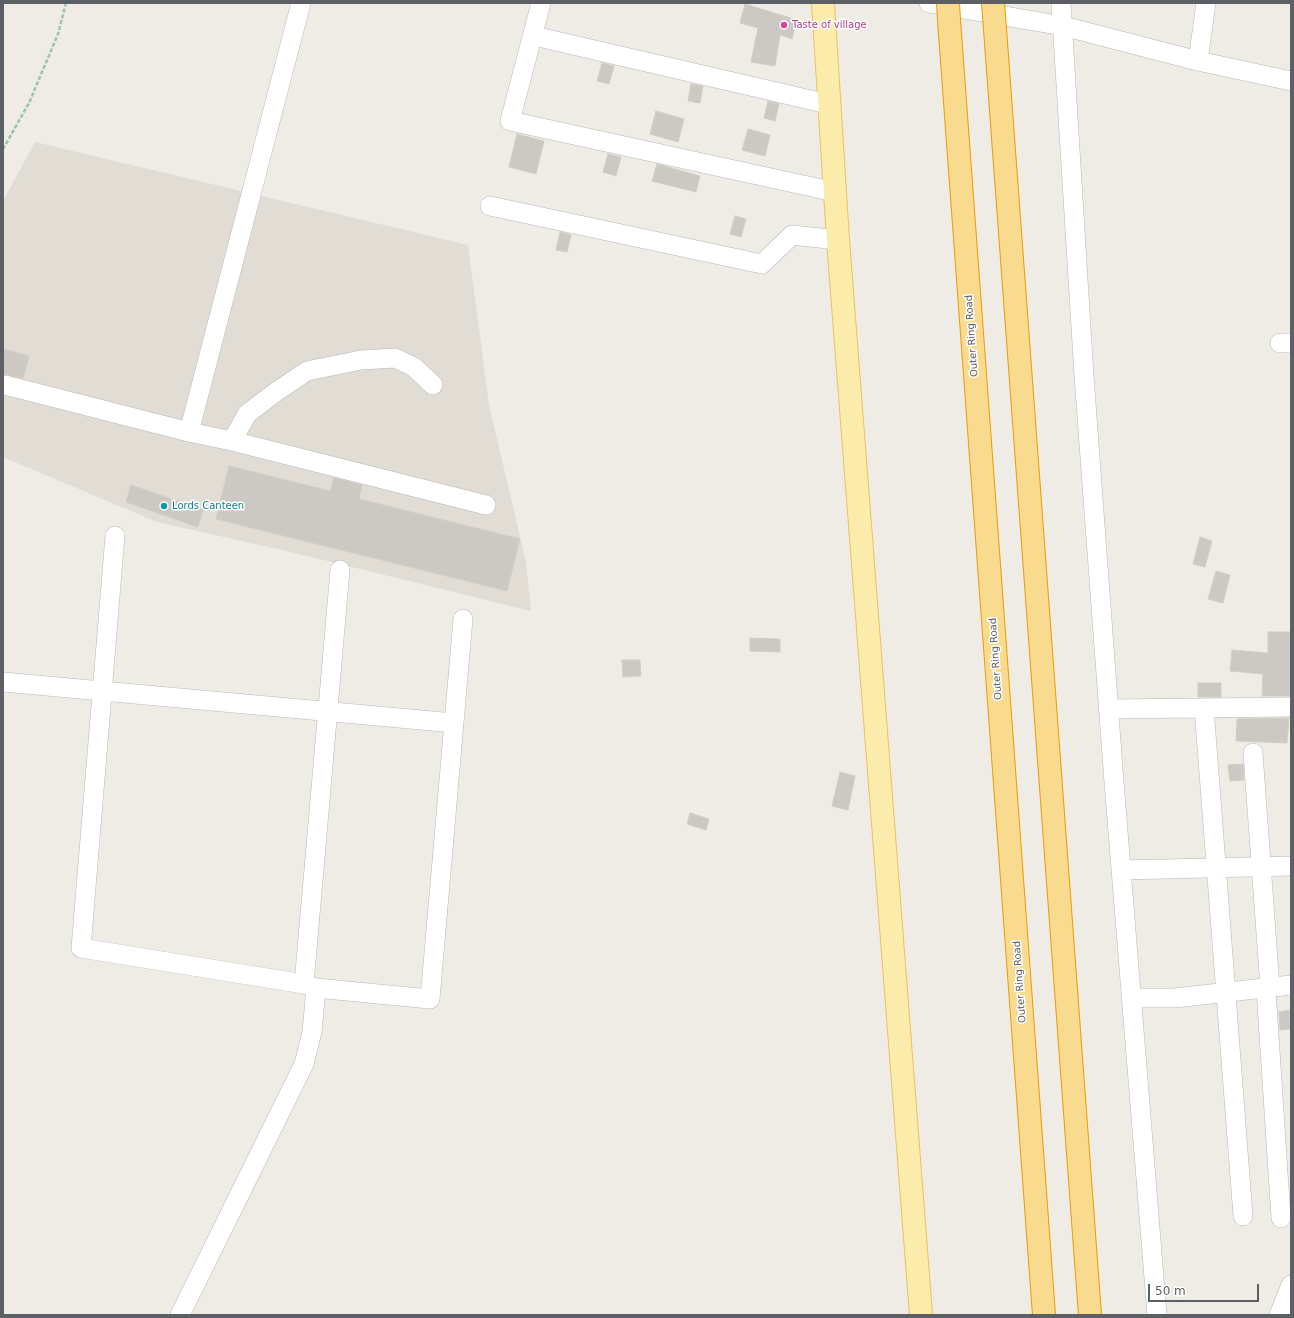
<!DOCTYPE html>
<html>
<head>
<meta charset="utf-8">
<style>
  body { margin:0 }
  #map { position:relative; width:1294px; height:1318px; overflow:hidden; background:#eeece4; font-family:"DejaVu Sans",sans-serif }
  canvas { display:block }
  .frame { position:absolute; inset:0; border:4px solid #5c6064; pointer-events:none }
  .scale { position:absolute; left:1148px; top:1284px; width:111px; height:18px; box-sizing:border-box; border:2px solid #5c6064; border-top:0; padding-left:5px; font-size:12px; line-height:14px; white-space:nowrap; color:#5c6064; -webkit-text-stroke:3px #fff; paint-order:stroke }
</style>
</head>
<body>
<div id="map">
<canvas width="1294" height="1318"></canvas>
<div class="frame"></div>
<div class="scale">50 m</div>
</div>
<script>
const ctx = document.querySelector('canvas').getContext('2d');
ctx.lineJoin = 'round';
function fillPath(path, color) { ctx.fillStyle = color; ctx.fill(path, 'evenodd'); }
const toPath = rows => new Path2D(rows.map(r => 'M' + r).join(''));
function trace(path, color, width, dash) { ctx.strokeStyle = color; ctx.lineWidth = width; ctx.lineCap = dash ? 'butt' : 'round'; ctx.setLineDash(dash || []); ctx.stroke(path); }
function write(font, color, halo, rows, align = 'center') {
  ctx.font = font + ' "DejaVu Sans",sans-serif'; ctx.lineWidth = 3; ctx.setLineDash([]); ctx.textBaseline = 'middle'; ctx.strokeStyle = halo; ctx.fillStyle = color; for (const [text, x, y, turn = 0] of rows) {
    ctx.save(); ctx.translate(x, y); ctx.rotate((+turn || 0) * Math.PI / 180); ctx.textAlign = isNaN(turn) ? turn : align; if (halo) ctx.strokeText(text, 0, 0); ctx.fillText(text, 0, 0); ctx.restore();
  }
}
fillPath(toPath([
  [35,142,468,245,489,405,526,562,531,611,295,553,157,522,3,457,3,201]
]), '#e1ddd5');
const building = toPath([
  [745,4,797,20,792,39,780,35,775,66,751,62,758,28,740,23,745,4],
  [602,63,614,66,609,84,597,81,602,63],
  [691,84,703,86,700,103,688,101,691,84],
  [768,101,779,104,775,121,764,118,768,101],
  [656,111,684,119,678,142,650,134,656,111],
  [748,129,770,135,765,156,742,150,748,129],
  [517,134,544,141,536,174,509,167,517,134],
  [608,154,621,157,616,176,603,172,608,154],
  [657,164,700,176,696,192,652,181,657,164],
  [735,216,746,219,741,237,730,234,735,216],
  [560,232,571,235,567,252,556,250,560,232],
  [3,349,29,356,23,378,3,374,3,349],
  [229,466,330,491,334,478,362,485,359,499,520,539,507,591,216,519,229,466],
  [131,485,203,510,198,527,126,502,131,485],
  [1200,537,1212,541,1205,567,1193,564,1200,537],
  [1216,571,1230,575,1223,603,1208,599,1216,571],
  [1268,632,1290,632,1290,696,1262,696,1263,674,1230,671,1232,650,1268,653,1268,632],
  [750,638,780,639,780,652,750,651,750,638],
  [622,660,640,660,641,676,623,677,622,660],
  [1198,683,1221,683,1221,697,1198,697,1198,683],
  [1289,718,1287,743,1236,741,1237,719,1289,718],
  [1243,764,1244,780,1230,781,1228,765,1243,764],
  [840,772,855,776,848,810,832,806,840,772],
  [690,813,709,819,706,830,687,824,690,813],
  [1289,1010,1291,1029,1280,1030,1279,1012,1289,1010]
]);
fillPath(building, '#ccc8c3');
trace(building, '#d3cdc3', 1);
const minor = toPath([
  [541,3,510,121,835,192],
  [929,3,1063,26,1198,61,1291,81],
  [1061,3,1084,376,1114,782,1157,1315],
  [534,36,828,104],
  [1198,61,1206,3],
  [490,206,762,264,792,235,838,240],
  [1280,343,1291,343],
  [5,385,189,432,232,441,486,505],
  [189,432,301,3],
  [232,441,247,414,273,394,307,371,361,360,395,358,414,367,433,385],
  [115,536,81,948,304,984,316,988,430,999,463,619],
  [3,682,454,723],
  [1204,708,1243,1216],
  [1108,709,1291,707],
  [1253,753,1270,988],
  [1122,870,1291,866],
  [304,984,340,570],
  [1266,989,1281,1218],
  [1132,998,1175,998,1291,985],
  [180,1315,304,1064,312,1032,316,988],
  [1279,1315,1291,1285]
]);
const major = toPath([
  [823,3,838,240,921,1315]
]);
const highway = toPath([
  [949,20,1044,1315],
  [995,29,1090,1315]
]);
trace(minor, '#b5b7bb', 20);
trace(major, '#edc05e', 24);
trace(highway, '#eb9b07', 24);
trace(toPath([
  [3,149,29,103,58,34,66,3]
]), '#9bc5a5', 2.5, [4, 2]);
trace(minor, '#fff', 19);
trace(major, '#fcecab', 22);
trace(highway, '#f9db90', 22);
const highwayBridge = toPath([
  [948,3,949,20],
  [993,3,995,29]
]);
trace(highwayBridge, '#eb9b07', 24, []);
trace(highwayBridge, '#f9db90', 22);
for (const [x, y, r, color] of [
  [784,25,4,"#d1479c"],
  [164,506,4,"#0f9aa8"]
]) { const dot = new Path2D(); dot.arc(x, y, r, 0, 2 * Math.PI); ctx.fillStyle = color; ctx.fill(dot); trace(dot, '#fff', 1.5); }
write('10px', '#b23c85', '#fff', [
  ["Taste of village",792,25]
], 'left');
write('10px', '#5c6064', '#fff', [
  ["Outer Ring Road",972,336,-94],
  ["Outer Ring Road",996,659,-94],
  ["Outer Ring Road",1020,982,-94]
]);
write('10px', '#0d838f', '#fff', [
  ["Lords Canteen",172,506]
], 'left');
</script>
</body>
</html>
